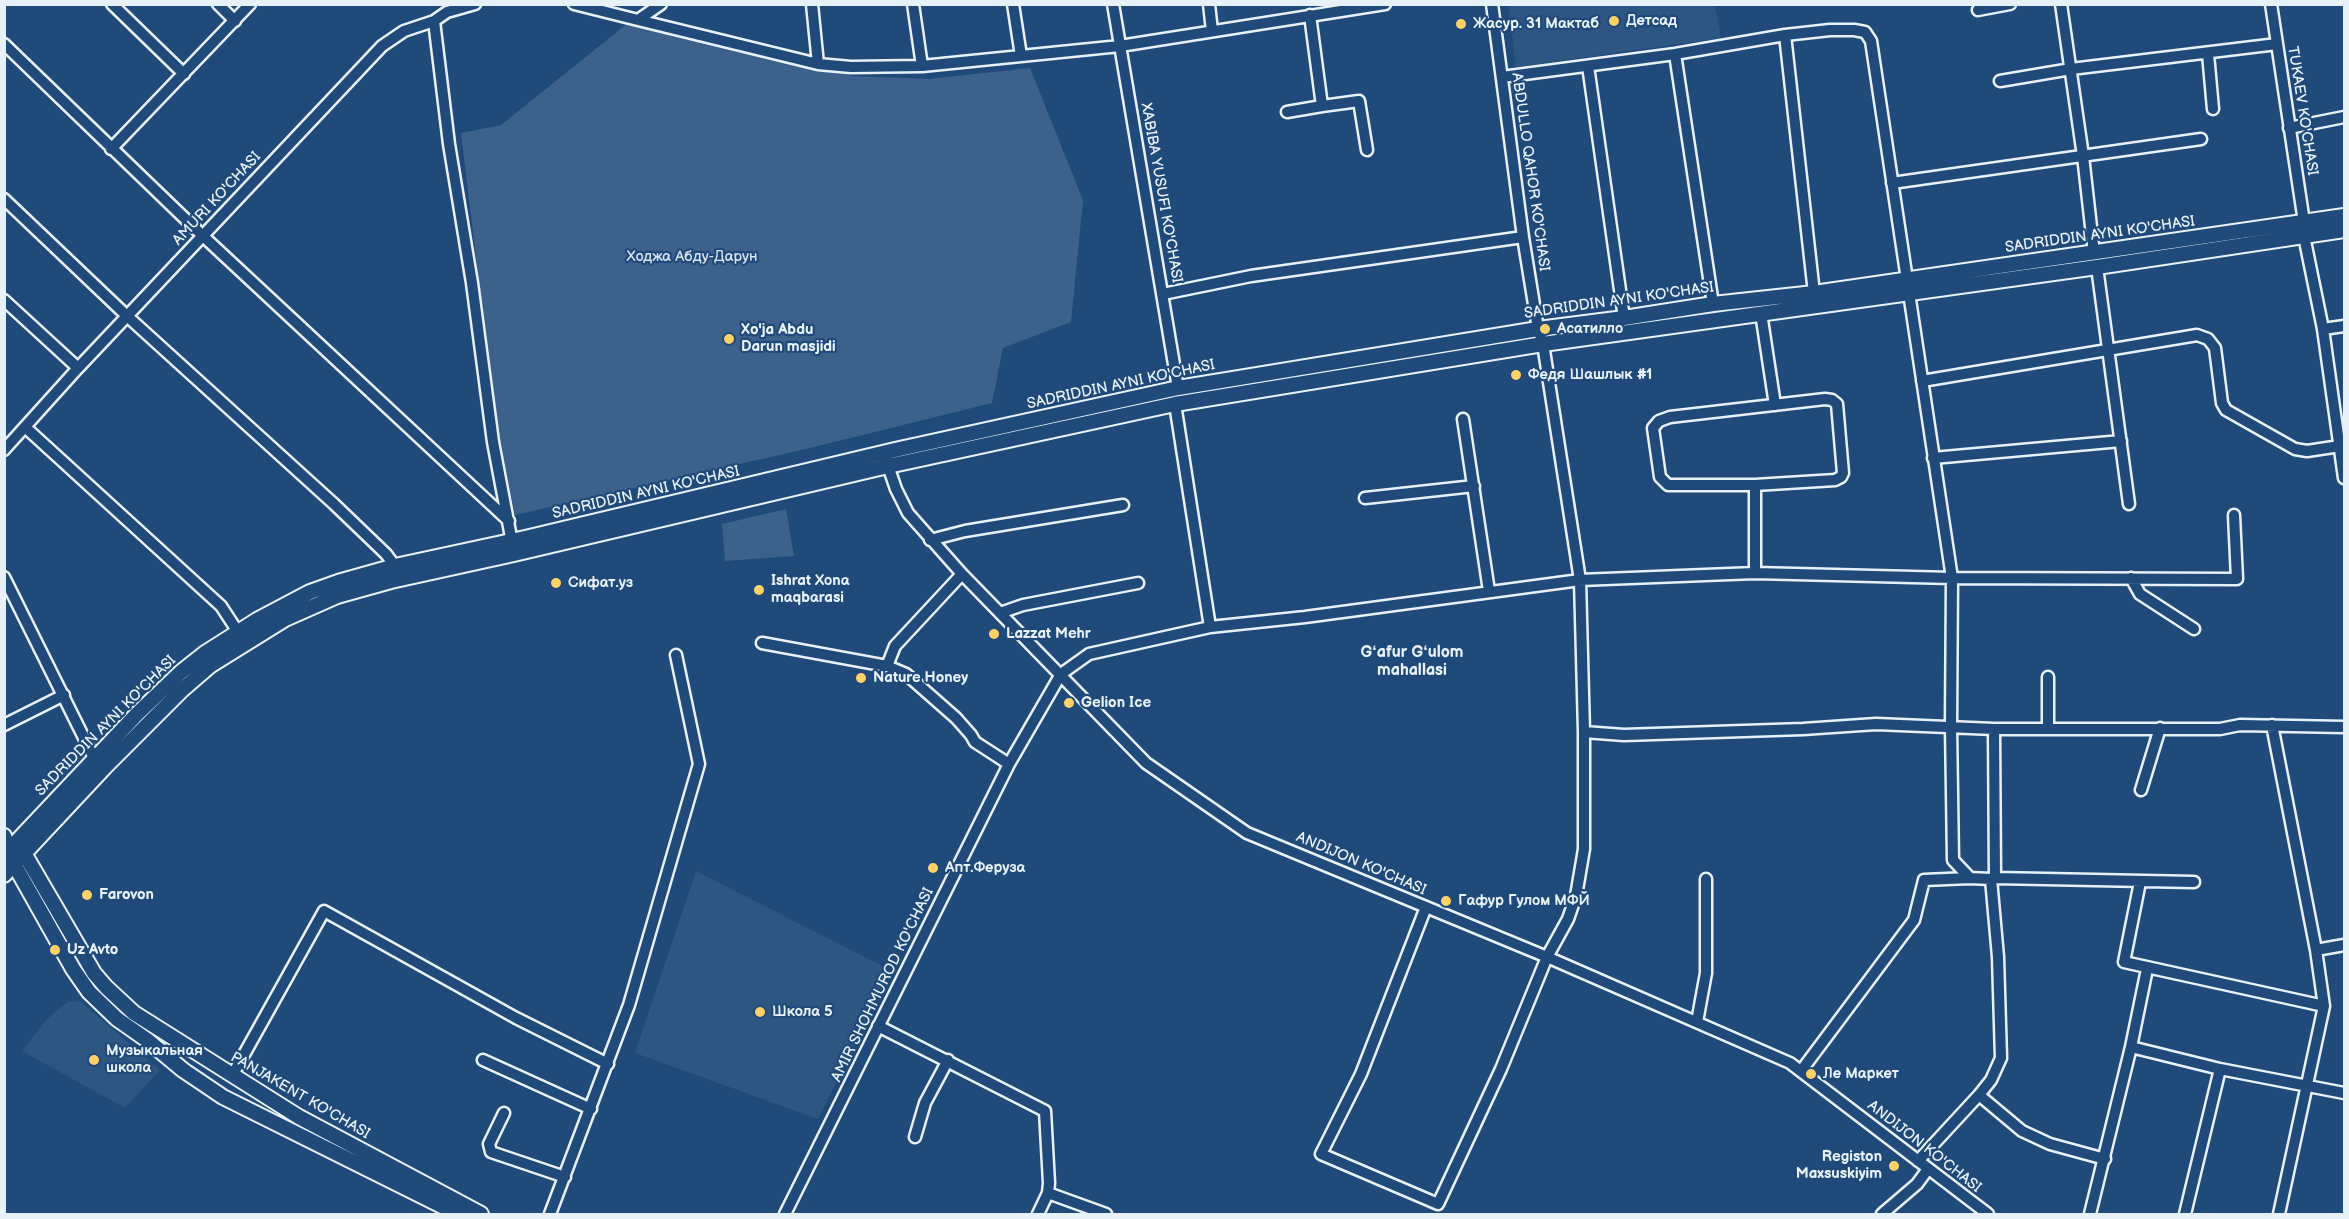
<!DOCTYPE html>
<html>
<head>
<meta charset="utf-8">
<style>
  body { margin:0 }
  #map { position:relative; width:2349px; height:1219px; overflow:hidden; background:#1f4a7a; font-family:"Balsamiq Sans",sans-serif }
  canvas { display:block }
  .frame { position:absolute; inset:0; border:6px solid #e8f1f8; pointer-events:none }
</style>
</head>
<body>
<div id="map">
<canvas width="2349" height="1219"></canvas>
<div class="frame"></div>
</div>
<script>
const ctx = document.querySelector('canvas').getContext('2d');
ctx.lineJoin = 'round';
function fillPath(path, color) { ctx.fillStyle = color; ctx.fill(path, 'evenodd'); }
const toPath = rows => new Path2D(rows.map(r => 'M' + r).join(''));
function trace(path, color, width, dash) { ctx.strokeStyle = color; ctx.lineWidth = width; ctx.lineCap = dash ? 'butt' : 'round'; ctx.setLineDash(dash || []); ctx.stroke(path); }
function write(font, color, halo, rows, align = 'center') {
  ctx.font = font + ' "Balsamiq Sans",sans-serif'; ctx.lineWidth = 4.5; ctx.setLineDash([]); ctx.textBaseline = 'middle'; ctx.strokeStyle = halo; ctx.fillStyle = color; for (const [text, x, y, turn = 0] of rows) {
    ctx.save(); ctx.translate(x, y); ctx.rotate((+turn || 0) * Math.PI / 180); ctx.textAlign = isNaN(turn) ? turn : align; if (halo) ctx.strokeText(text, 0, 0); ctx.fillText(text, 0, 0); ctx.restore();
  }
}
fillPath(toPath([
  [1508,5,1715,5,1721,38,1516,67],
  [696,871,892,971,818,1119,635,1053],
  [80,1001,160,1070,125,1108,22,1051,46,1020,67,1002]
]), '#2e5683');
fillPath(toPath([
  [628,23,853,76,929,79,1030,68,1083,200,1071,322,1003,348,992,403,806,449,515,515,494,406,461,133,501,125],
  [786,509,794,556,725,561,722,524]
]), '#3c628c');
const minor = toPath([
  [112,4,184,74],
  [218,4,235,21],
  [574,4,638,20,661,4],
  [812,4,818,64],
  [913,4,922,66],
  [1013,4,1021,56],
  [1113,4,1178,388],
  [1209,4,1212,31],
  [2061,4,2083,156,2094,253],
  [2271,4,2304,222],
  [1978,10,2010,4],
  [1310,15,1322,106,1359,101,1367,150],
  [638,20,818,64,851,67,922,66,1120,46,1385,4],
  [434,21,449,144,472,283,493,442,513,548],
  [1785,35,1814,293],
  [4,44,203,236,509,521],
  [1675,54,1713,304],
  [2208,54,2213,109],
  [1588,66,1624,318],
  [1502,77,1675,54,1785,35,1830,30,1854,30,1865,32,1871,41,1952,578,1951,726,1953,860,1970,878,1991,879],
  [2000,81,2071,69,2277,44],
  [1287,112,1322,106],
  [2289,128,2344,117],
  [111,149,250,4],
  [1892,183,2201,139],
  [4,199,127,316,334,504,386,554,395,566],
  [2304,236,2323,329,2344,478],
  [2097,267,2129,504],
  [1163,294,1251,276,1523,237],
  [4,300,78,368],
  [1761,313,1775,405],
  [2323,329,2344,326],
  [1922,381,2197,335,2208,339,2215,348,2222,403,2226,410,2295,449,2307,451,2340,446],
  [1825,399,1832,400,1837,404,1843,473,1841,477,1835,480,1755,485,1668,485,1660,477,1653,428,1659,421,1670,417,1825,399],
  [1175,404,1210,627],
  [1463,419,1489,591],
  [25,427,221,606,238,632],
  [4,450,78,368,382,46,404,31,434,21,447,12,475,4],
  [1933,458,2121,441],
  [886,460,896,489,908,513,962,574,1146,763,1247,833,1547,957,1790,1063,1988,1214],
  [1365,498,1474,486],
  [930,540,965,531,1123,505],
  [1755,573,1755,485],
  [4,577,94,758],
  [2131,578,2140,594,2194,629],
  [1000,613,1023,605,1138,583],
  [762,643,887,666,906,674,956,718,971,735,975,742,1009,764],
  [887,666,895,646,962,574],
  [2048,677,2048,729],
  [4,725,64,695],
  [2272,725,2316,950,2324,1006,2279,1214],
  [1584,732,1624,735,1803,729,1876,724,1994,729,2220,729,2240,725,2344,727],
  [2141,790,2160,728],
  [1995,878,2194,882],
  [2140,882,2124,962,2324,1006],
  [1426,907,1361,1074,1321,1154,1438,1204,1501,1069,1547,957,1568,919,1576,896,1584,849,1584,732,1580,580,1543,344,1538,329,1523,237,1492,4],
  [2316,950,2344,945],
  [2147,969,2131,1047,2220,1069,2344,1093],
  [1697,1022,1706,973,1706,879],
  [878,1026,1045,1111,1049,1183,1048,1193,1038,1214],
  [483,1060,591,1109],
  [1801,1071,1914,920,1924,880,1970,878],
  [232,1076,324,911,516,1018,608,1064],
  [1979,1095,2022,1131,2050,1144,2105,1159],
  [504,1113,489,1144,491,1152,565,1177],
  [915,1137,925,1103,948,1060],
  [1918,1161,1979,1095,1991,1080,2001,1058,1998,957,1991,879,1995,878,1994,729],
  [1048,1193,1106,1214],
  [550,1214,629,1005,699,764,676,655],
  [785,1214,1009,764,1061,674,1089,654,1210,627,1305,617,1580,580,1755,573,1952,578,2237,579,2234,515],
  [1882,1214,1917,1184,1928,1169],
  [2090,1214,2131,1047],
  [2185,1214,2220,1069]
]);
const major = toPath([
  [4,836,14,864,73,969,89,992,117,1019,147,1040,183,1070,223,1097,458,1214],
  [18,851,24,853,94,973,106,987,134,1013,299,1117,481,1214],
  [4,855,137,714,181,672,205,653,257,620,310,592,338,582,395,566,525,538,895,450,1178,388,1538,329,1624,318,1713,304,1814,293,2344,216],
  [4,875,105,767,182,690,211,665,285,619,337,596,391,581,514,554,888,466,1175,404,1543,344,2097,267,2344,230]
]);
trace(minor, '#e8f1f8', 15);
trace(major, '#e8f1f8', 18);
trace(minor, '#1f4a7a', 10);
trace(major, '#1f4a7a', 14);
for (const [x, y, r, color] of [
  [1614,21,6,"#ffd166"],
  [1461,24,6,"#ffd166"],
  [1545,329,6,"#ffd166"],
  [729,339,6,"#ffd166"],
  [1516,375,6,"#ffd166"],
  [556,583,6,"#ffd166"],
  [759,590,6,"#ffd166"],
  [994,634,6,"#ffd166"],
  [861,678,6,"#ffd166"],
  [1069,703,6,"#ffd166"],
  [933,868,6,"#ffd166"],
  [87,895,6,"#ffd166"],
  [1446,901,6,"#ffd166"],
  [55,950,6,"#ffd166"],
  [760,1012,6,"#ffd166"],
  [94,1060,6,"#ffd166"],
  [1811,1074,6,"#ffd166"],
  [1894,1166,6,"#ffd166"]
]) { const dot = new Path2D(); dot.arc(x, y, r, 0, 2 * Math.PI); ctx.fillStyle = color; ctx.fill(dot); trace(dot, '#1f4a7a', 2); }
write('bold 15px', '#e8f1f8', '#1f4a7a', [
  ["Детсад",1626,21],
  ["Жасур. 31 Мактаб",1473,24],
  ["Асатилло",1557,329],
  ["Xo'ja Abdu",741,330],
  ["Darun masjidi",741,347],
  ["Федя Шашлык #1",1528,375],
  ["Ishrat Хоnа",771,581],
  ["mаqbаrasi",771,598],
  ["Сифат.уз",568,583],
  ["Lazzat Mehr",1006,634],
  ["Nature Honey",873,678],
  ["Gelion Ice",1081,703],
  ["Апт.Феруза",945,868],
  ["Farovon",99,895],
  ["Гафур Гулом МФЙ",1458,901],
  ["Uz Avto",67,950],
  ["Школа 5",772,1012],
  ["Музыкальная",106,1051],
  ["школа",106,1068],
  ["Ле Маркет",1823,1074],
  ["Registon",1882,1157,"right"],
  ["Maxsuskiyim",1882,1174,"right"]
], 'left');
write('15px', '#e8f1f8', '#1f4a7a', [
  ["TUKAEV KO'CHASI",2302,111,81],
  ["ABDULLO QAHOR KO'CHASI",1530,172,82],
  ["XABIBA YUSUFI KO'CHASI",1161,193,80],
  ["AMURI KO'CHASI",217,199,-47],
  ["SADRIDDIN AYNI KO'CHASI",2100,235,-8],
  ["SADRIDDIN AYNI KO'CHASI",1619,301,-8],
  ["SADRIDDIN AYNI KO'CHASI",1121,385,-12],
  ["SADRIDDIN AYNI KO'CHASI",646,493,-13],
  ["SADRIDDIN AYNI KO'CHASI",106,726,-45],
  ["ANDIJON KO'CHASI",1361,864,23],
  ["AMIR SHOHMUROD KO'CHASI",883,985,-64],
  ["PANJAKENT KO'CHASI",300,1096,30],
  ["ANDIJON KO'CHASI",1924,1147,38]
]);
write('15px', '#d7e3ed', '#1f4a7a', [
  ["Ходжа Абду-Дарун",692,257]
]);
write('bold 16px', '#e8f1f8', '#1f4a7a', [
  ["Gʻafur Gʻulom",1412,653],
  ["mahallasi",1412,671]
]);
</script>
</body>
</html>
